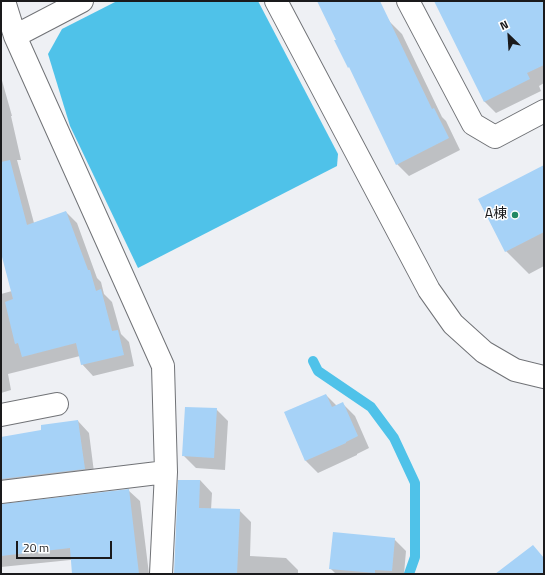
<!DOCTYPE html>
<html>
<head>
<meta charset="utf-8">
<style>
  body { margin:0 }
  #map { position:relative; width:545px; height:575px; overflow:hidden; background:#eef0f4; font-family:"Titillium Web",sans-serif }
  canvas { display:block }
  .frame { position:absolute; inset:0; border:2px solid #1a1a1c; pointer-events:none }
  .north { position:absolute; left:489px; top:16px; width:40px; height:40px; -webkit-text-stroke:3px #fff; paint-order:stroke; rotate:335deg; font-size:11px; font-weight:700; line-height:16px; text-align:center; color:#1a1a1c }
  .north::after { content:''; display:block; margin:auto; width:14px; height:18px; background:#1a1a1c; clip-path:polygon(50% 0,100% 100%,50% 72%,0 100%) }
  .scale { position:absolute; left:16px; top:541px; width:96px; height:18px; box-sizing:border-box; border:2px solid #1a1a1c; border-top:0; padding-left:5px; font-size:12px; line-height:14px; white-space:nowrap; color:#1a1a1c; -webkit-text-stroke:3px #fff; paint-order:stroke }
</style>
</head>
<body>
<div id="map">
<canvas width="545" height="575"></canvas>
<div class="frame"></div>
<div class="north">N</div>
<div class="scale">20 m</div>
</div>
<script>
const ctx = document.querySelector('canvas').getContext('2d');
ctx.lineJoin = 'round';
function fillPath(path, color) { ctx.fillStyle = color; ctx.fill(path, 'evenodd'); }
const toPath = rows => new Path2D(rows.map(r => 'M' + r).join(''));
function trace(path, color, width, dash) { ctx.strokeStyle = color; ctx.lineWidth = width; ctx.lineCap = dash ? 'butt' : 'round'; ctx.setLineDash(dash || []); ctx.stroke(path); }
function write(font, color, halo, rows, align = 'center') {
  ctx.font = font + ' "Titillium Web","Noto Sans JP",sans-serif'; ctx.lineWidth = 3; ctx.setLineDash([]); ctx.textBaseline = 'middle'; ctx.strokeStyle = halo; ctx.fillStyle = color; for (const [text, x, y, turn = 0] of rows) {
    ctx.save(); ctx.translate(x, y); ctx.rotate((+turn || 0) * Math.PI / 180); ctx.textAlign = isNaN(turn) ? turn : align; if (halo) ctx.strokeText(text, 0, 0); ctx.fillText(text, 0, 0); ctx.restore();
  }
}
fillPath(toPath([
  [117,1,258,1,338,154,337,166,138,268,70,126,48,54,62,29]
]), '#4fc2e9');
fillPath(toPath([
  [318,1,377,1,390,22,402,34,442,117,446,121,460,150,409,176,397,164],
  [442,1,544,1,544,83,539,86,541,91,496,113,484,101],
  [1,77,12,116,11,116,21,160,17,160,34,223,66,212,77,223,97,278,101,282,104,294,112,302,121,334,129,342,134,366,93,376,82,364,80,356,8,374,11,390,1,393,1,294,12,291,1,249],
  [544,166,544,266,529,274,506,251],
  [326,395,337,406,343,404,355,416,369,448,357,454,357,455,318,473,306,461,285,413],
  [216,409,228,421,225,470,196,468,184,456],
  [78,421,89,433,95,480,1,498,1,436,1,438,43,431],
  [200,480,212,493,211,510,239,510,251,522,250,556,286,558,298,570,298,574,174,574],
  [128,490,140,501,149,574,73,574,100,557,1,567,1,505],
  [394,539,406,551,404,574,336,574,330,568]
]), '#0003');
trace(toPath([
  [313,361,318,371,371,407,394,438,415,483,415,557,409,574]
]), '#4fc2e9', 10);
fillPath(toPath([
  [317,1,380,1,432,109,434,108,449,138,396,165,349,67,348,68,334,40,336,40],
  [434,1,544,1,544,65,527,73,530,79,484,102],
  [10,160,27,225,66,211,88,270,90,270,96,291,101,289,112,331,118,330,124,355,81,365,76,343,22,357,18,343,15,344,5,302,13,299,1,253,1,162],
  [544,165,544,232,505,252,478,199],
  [326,394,332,407,343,402,358,436,346,442,346,443,305,461,284,412],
  [185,407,217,408,214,458,182,456],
  [78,420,85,469,1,479,1,437,41,430,41,425],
  [178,480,200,480,199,508,240,509,237,574,174,574],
  [129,489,139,574,72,574,70,548,1,556,1,504],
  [333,532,395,538,392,571,375,570,375,573,329,569],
  [533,545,544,558,544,574,495,574]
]), '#a6d2f7');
const street = toPath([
  [4,1,15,36,163,366,166,472,161,574],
  [408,1,473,124,495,137,544,111],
  [15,36,82,1],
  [1,415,57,404],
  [1,492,166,472]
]);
const secondary = toPath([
  [276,1,429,290,453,324,484,352,515,370,544,377]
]);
trace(street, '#707276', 24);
trace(secondary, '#707276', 24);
trace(street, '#fff', 22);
trace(secondary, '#fff', 22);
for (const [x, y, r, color] of [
  [515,215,4,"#218863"]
]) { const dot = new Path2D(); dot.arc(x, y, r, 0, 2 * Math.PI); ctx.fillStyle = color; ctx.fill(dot); trace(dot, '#fff', 1.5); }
write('14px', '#1a1a1c', '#fff', [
  ["A棟",507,215]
], 'right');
</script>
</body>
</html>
